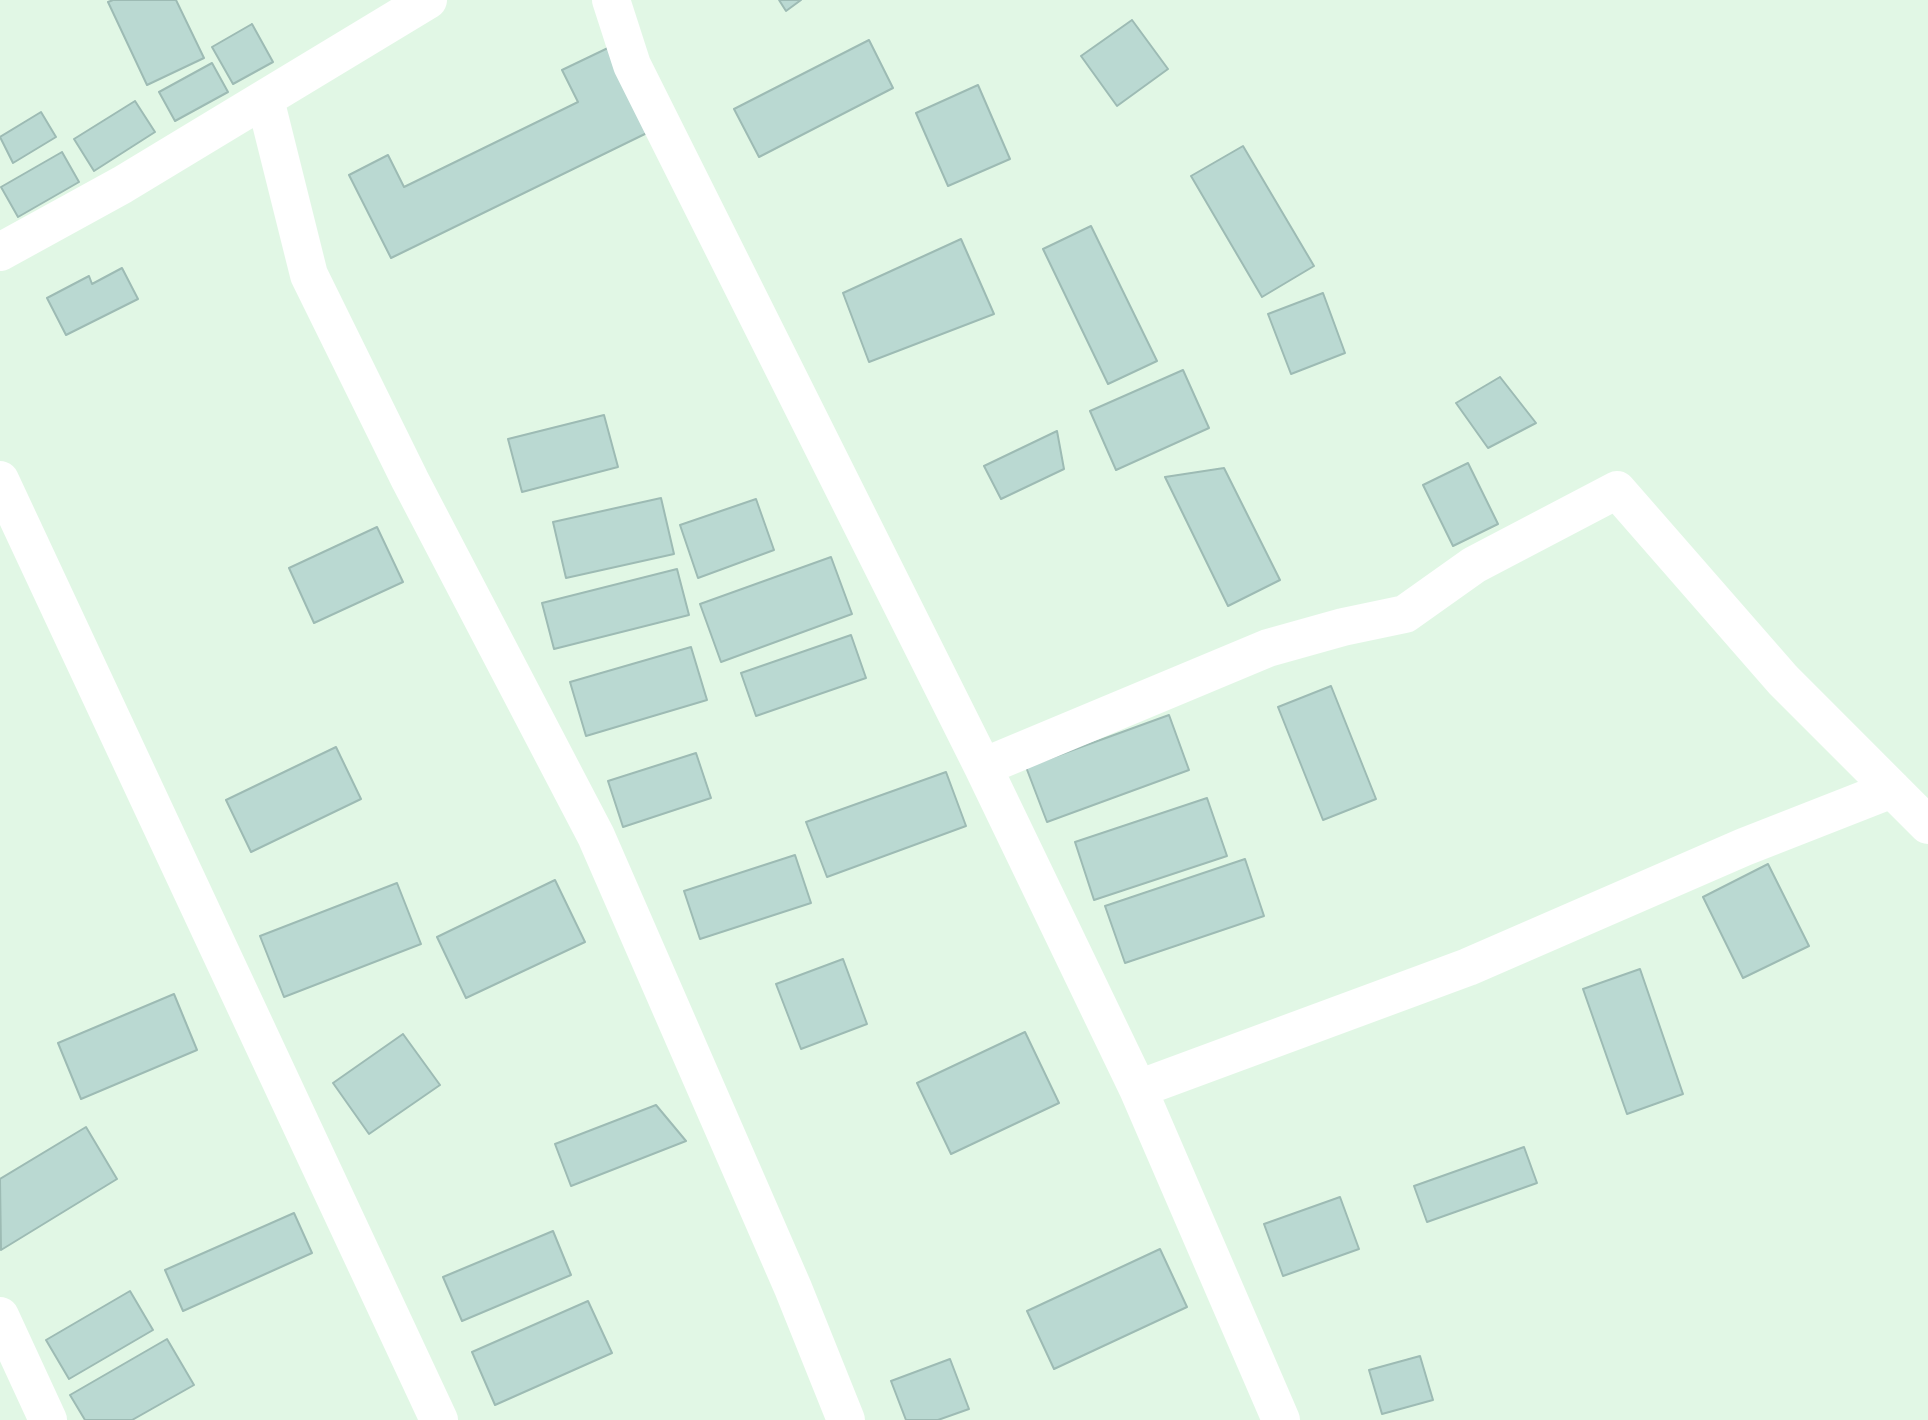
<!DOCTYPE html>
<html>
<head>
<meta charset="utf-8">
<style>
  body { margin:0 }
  canvas { display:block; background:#e1f7e5 }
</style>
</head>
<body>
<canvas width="1928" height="1420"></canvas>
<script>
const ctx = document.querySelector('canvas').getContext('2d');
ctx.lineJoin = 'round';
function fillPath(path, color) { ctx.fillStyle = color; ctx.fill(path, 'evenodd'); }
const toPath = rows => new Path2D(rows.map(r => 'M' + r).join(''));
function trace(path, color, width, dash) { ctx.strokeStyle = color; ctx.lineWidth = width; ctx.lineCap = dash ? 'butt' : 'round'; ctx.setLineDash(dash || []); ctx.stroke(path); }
const building = toPath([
  [113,0,176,0,204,58,147,85,108,2,113,0],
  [779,0,801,0,786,11,779,0],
  [1132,20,1168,69,1117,106,1081,56,1132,20],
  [252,24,273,62,233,84,212,47,252,24],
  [869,40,893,88,759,157,734,109,869,40],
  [610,47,651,131,391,258,349,175,388,155,404,187,578,102,562,70,610,47],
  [212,63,228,92,175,121,159,92,212,63],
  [978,85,1010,159,948,186,916,113,978,85],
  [135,101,155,132,94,171,74,139,135,101],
  [41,112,56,137,13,163,0,137,41,112],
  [1243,146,1314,266,1262,297,1191,176,1243,146],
  [62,152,79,182,18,217,1,187,62,152],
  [1091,226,1157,361,1108,384,1043,249,1091,226],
  [961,239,994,314,869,362,843,293,961,239],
  [122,268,138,299,66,335,47,298,89,276,92,284,122,268],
  [1323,293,1345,353,1291,374,1268,314,1323,293],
  [1183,370,1209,428,1116,470,1090,411,1183,370],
  [1500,377,1536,423,1488,448,1456,403,1500,377],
  [604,415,618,467,522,492,508,439,604,415],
  [1057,431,1064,469,1001,499,984,466,1057,431],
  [1468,463,1498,524,1453,546,1423,485,1468,463],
  [1224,468,1280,580,1228,606,1165,477,1224,468],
  [661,498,674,554,566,578,553,522,661,498],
  [756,499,774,550,698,578,680,525,756,499],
  [377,527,403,582,314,623,289,568,377,527],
  [831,557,852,614,721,662,700,604,831,557],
  [677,569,689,615,554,649,542,603,677,569],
  [851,635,866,678,756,716,741,673,851,635],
  [691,647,707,700,586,736,570,682,691,647],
  [1331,686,1376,799,1323,820,1278,707,1331,686],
  [1169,715,1189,770,1047,822,1026,767,1169,715],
  [336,747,361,799,251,852,226,800,336,747],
  [696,753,711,798,623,827,608,781,696,753],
  [946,772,966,826,827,877,806,822,946,772],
  [1207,798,1227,856,1094,900,1075,842,1207,798],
  [795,855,811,903,700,939,684,891,795,855],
  [1245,859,1264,916,1125,963,1105,906,1245,859],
  [1768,864,1809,946,1743,978,1703,897,1768,864],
  [555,880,585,942,466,998,437,937,555,880],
  [397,883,421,944,284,997,260,936,397,883],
  [843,959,867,1024,801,1049,776,984,843,959],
  [1640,969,1683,1094,1627,1114,1583,989,1640,969],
  [174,994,197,1050,81,1099,58,1043,174,994],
  [1025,1032,1059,1103,951,1154,917,1083,1025,1032],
  [403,1034,440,1085,369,1134,333,1083,403,1034],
  [656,1105,686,1141,571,1186,555,1144,656,1105],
  [86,1127,117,1179,1,1250,0,1179,86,1127],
  [1524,1147,1537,1183,1427,1222,1414,1186,1524,1147],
  [1340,1197,1359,1249,1283,1276,1264,1224,1340,1197],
  [294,1213,312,1253,183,1311,165,1270,294,1213],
  [553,1231,571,1275,462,1321,443,1277,553,1231],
  [1160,1249,1187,1307,1054,1369,1027,1311,1160,1249],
  [130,1291,153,1330,69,1379,46,1340,130,1291],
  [588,1301,612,1353,495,1405,472,1352,588,1301],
  [167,1339,194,1385,132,1420,85,1420,70,1395,167,1339],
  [1420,1356,1433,1400,1382,1414,1369,1370,1420,1356],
  [950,1359,969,1409,938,1420,906,1420,891,1381,950,1359]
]);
fillPath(building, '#bad9d2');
trace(building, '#9dbbb4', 2);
trace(toPath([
  [611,0,632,65,983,767,1138,1089,1281,1420],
  [265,99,309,275,410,480,596,836,793,1288,846,1420],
  [0,252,122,185,428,0],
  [0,480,439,1420],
  [983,767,1268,648,1343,627,1405,614,1474,565,1617,490,1783,680,1928,825],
  [1138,1089,1468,967,1744,847,1892,789],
  [0,1316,48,1420]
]), '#fff', 38);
</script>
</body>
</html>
